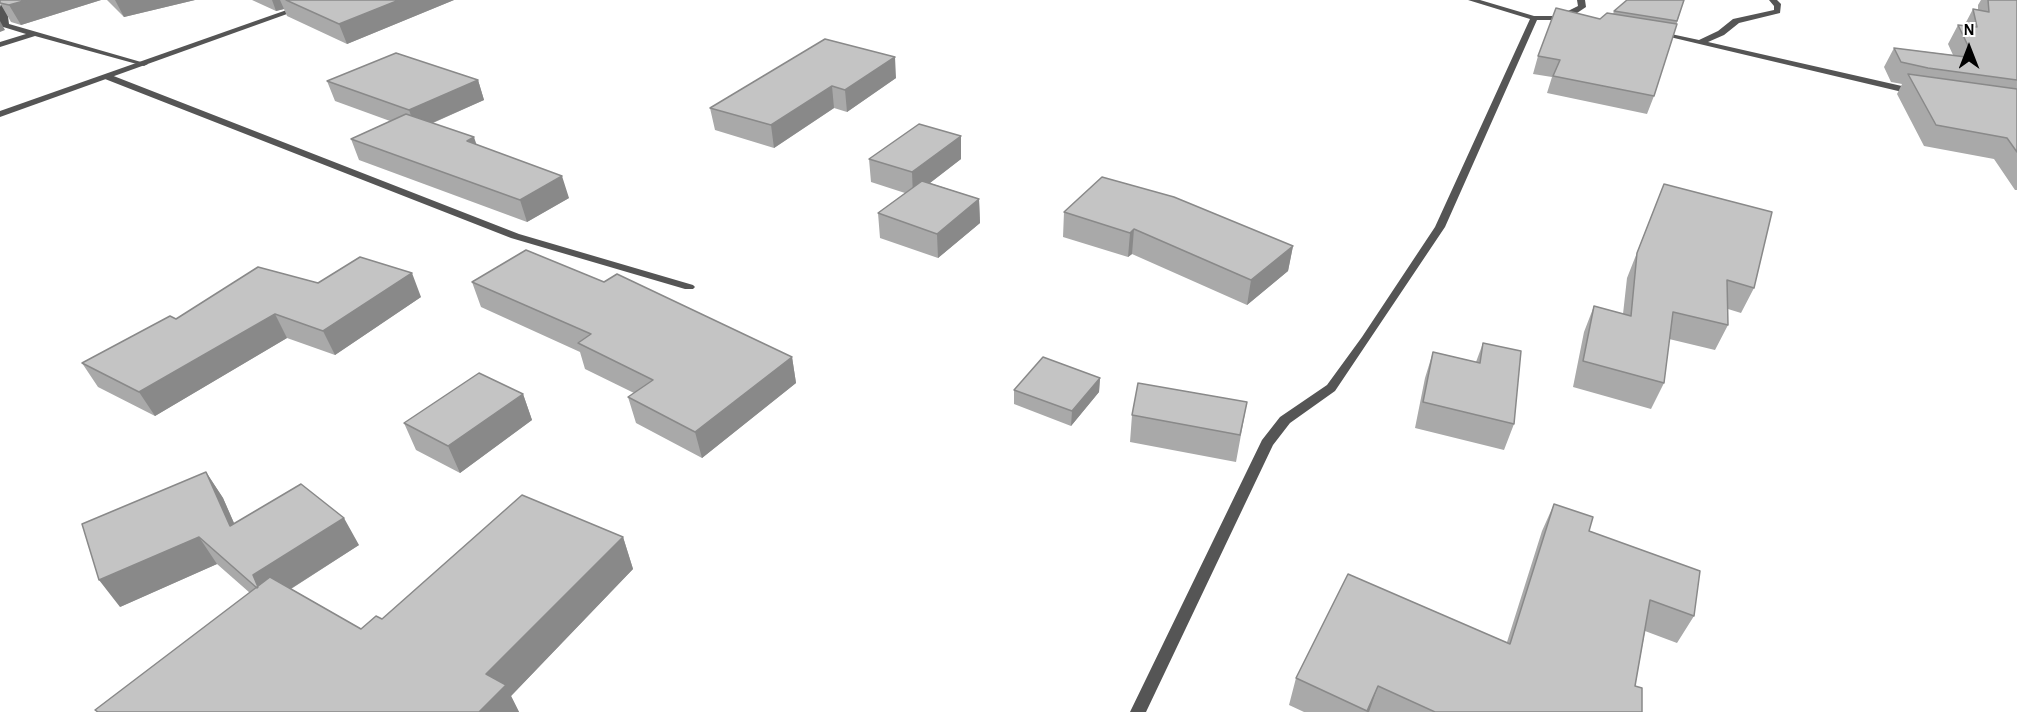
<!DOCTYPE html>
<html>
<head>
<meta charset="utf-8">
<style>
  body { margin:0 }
  #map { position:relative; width:2017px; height:712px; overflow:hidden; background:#fff; font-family:"Alegreya Sans",sans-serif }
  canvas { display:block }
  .north { position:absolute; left:1939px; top:18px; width:60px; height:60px; -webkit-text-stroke:4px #fff; paint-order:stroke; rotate:0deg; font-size:16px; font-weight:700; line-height:24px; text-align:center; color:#000 }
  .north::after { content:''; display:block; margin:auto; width:21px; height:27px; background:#000; clip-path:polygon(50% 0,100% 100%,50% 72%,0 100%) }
</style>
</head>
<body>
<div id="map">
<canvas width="2017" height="712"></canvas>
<div class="north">N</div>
</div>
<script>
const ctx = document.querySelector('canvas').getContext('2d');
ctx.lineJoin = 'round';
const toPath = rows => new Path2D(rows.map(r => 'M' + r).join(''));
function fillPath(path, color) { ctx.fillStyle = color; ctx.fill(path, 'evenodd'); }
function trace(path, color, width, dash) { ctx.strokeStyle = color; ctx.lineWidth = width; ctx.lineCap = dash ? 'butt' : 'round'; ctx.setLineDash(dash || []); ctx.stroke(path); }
fillPath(toPath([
  [2,0,10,0,7,9,9,24,148,64,144,66,35,36,0,47,0,42,26,34,0,26,0,7,2,0],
  [1468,0,1480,0,1534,16,1555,16,1568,11,1578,6,1577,0,1585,0,1586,7,1574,15,1559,20,1537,20,1445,227,1335,391,1290,423,1273,445,1146,712,1130,712,1262,440,1280,417,1327,385,1362,337,1435,227,1530,19,1468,0],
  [1769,0,1777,0,1781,4,1780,13,1739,23,1724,35,1708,42,1915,89,1919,92,1915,95,1653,33,1657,31,1699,40,1718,31,1733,19,1774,10,1774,6,1769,0],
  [105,75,111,75,519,234,693,285,695,287,693,289,685,289,511,238,105,79,105,75]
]), '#555');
fillPath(toPath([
  [315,0,326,0,0,117,0,111,315,0]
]), '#555');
fillPath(toPath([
  [0,0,101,0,21,25,11,22,0,3],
  [107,0,195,0,124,17],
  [252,0,454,0,347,44,287,16,284,9,276,11],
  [1684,0,1654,96,1647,114,1547,93,1552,77,1533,74,1538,56,1600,19,1613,14,1614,11],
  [1981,0,2017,0,2017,190,2015,190,1994,159,1924,146,1897,94,1902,84,1891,82,1884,67,1894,48,1953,55,1948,44,1958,25,1964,26,1973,9,1978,10,1978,5],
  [825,39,896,78,847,112,834,108,774,148,715,130,710,108],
  [478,80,484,100,433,123,476,144,569,198,527,222,359,160,351,139,390,121,335,101,327,81],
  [961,136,961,159,930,183,979,199,980,223,938,258,880,238,878,213,905,193,871,182,869,159],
  [1664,184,1754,288,1741,313,1728,309,1728,325,1715,350,1669,339,1664,383,1651,409,1573,387,1584,332,1594,306,1623,314,1627,278],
  [1064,212,1293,246,1288,271,1247,305,1132,254,1128,257,1063,237],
  [472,282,604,282,792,357,796,383,702,458,636,423,628,397,634,393,585,369,580,352,481,307],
  [318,283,421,297,335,355,287,338,155,416,98,387,82,363,176,319],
  [1483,343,1514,424,1504,450,1415,428,1425,378,1433,352,1476,362],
  [1100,378,1099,392,1071,426,1014,404,1014,390],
  [523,394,532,420,460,473,416,450,404,423],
  [1247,402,1236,462,1130,442,1132,415],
  [206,472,223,498,234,523,359,545,291,589,361,629,382,619,623,537,633,569,511,696,519,712,97,712,95,710,250,593,217,564,120,607],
  [1554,504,1589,531,1694,616,1677,643,1645,631,1635,686,1642,712,1304,712,1289,705,1296,678,1507,642,1542,531]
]), '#a9a9a9');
fillPath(toPath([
  [27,0,101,0,21,25,9,5],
  [115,0,195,0,124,17],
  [272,0,280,0,284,9,276,11],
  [399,0,454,0,347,44,339,24],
  [0,21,5,30,0,32],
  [895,57,896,78,847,112,845,90],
  [478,80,484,100,416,130,409,110],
  [832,86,834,108,774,148,771,125],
  [961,136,961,159,913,196,912,172],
  [474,137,481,158,467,141],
  [562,176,569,198,527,222,520,200],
  [979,199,980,223,938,258,937,234],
  [1134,229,1132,254,1128,257,1130,233],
  [1293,246,1288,271,1247,305,1251,280],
  [412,273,421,297,335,355,323,331],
  [275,314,287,338,155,416,139,392],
  [792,357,796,383,702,458,695,432],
  [1100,378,1099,392,1071,426,1072,411],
  [523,394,532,420,460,473,448,446],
  [206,472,223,498,247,553,230,526],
  [344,518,359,545,270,602,259,590,253,575],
  [199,537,217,564,120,607,99,580],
  [623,537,633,569,511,696,519,712,479,712,486,674],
  [1378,686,1369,712,1367,712,1367,711]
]), '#898989');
const building = toPath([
  [0,0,27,0,9,5,0,3,0,0],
  [286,0,399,0,339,24,286,0],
  [1627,0,1684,0,1677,21,1614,11,1627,0],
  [1988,0,2017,0,2017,80,1928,68,1901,62,1894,48,1974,58,1958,25,1977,27,1973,9,1989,12,1988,0],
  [1556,8,1600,19,1607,13,1677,24,1654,96,1553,76,1560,60,1538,56,1556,8],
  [825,39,895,57,845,90,832,86,771,125,710,108,825,39],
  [396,53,478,80,409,110,327,81,396,53],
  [1908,74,2017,89,2017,152,2007,138,1936,125,1908,74],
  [406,114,474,137,467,141,562,176,520,200,351,139,406,114],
  [919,124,961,136,912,172,869,159,919,124],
  [1102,177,1174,197,1293,246,1251,280,1134,229,1130,233,1064,212,1102,177],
  [922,181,979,199,937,234,878,213,922,181],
  [1664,184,1772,212,1754,288,1727,280,1728,325,1673,312,1664,383,1583,361,1594,306,1631,316,1637,253,1664,184],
  [526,250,604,282,617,274,792,357,695,432,628,397,653,380,578,343,591,334,472,282,526,250],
  [360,257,412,273,323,331,275,314,139,392,82,363,170,316,176,319,258,267,318,283,360,257],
  [1483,343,1521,351,1514,424,1423,402,1433,352,1480,363,1483,343],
  [1043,357,1100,378,1072,411,1014,390,1043,357],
  [479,373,523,394,448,446,404,423,479,373],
  [1138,383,1247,402,1240,435,1132,415,1138,383],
  [206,472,230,526,301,484,344,518,253,575,258,587,257,588,199,537,99,580,82,524,206,472],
  [522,495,623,537,486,674,506,685,479,712,98,712,95,710,270,577,361,629,376,616,382,619,522,495],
  [1554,504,1593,517,1589,531,1700,571,1694,616,1650,600,1635,686,1642,688,1642,712,1435,712,1378,686,1367,711,1296,678,1348,574,1510,644,1554,504]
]);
fillPath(building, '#c4c4c4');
trace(building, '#898989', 1.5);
</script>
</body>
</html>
